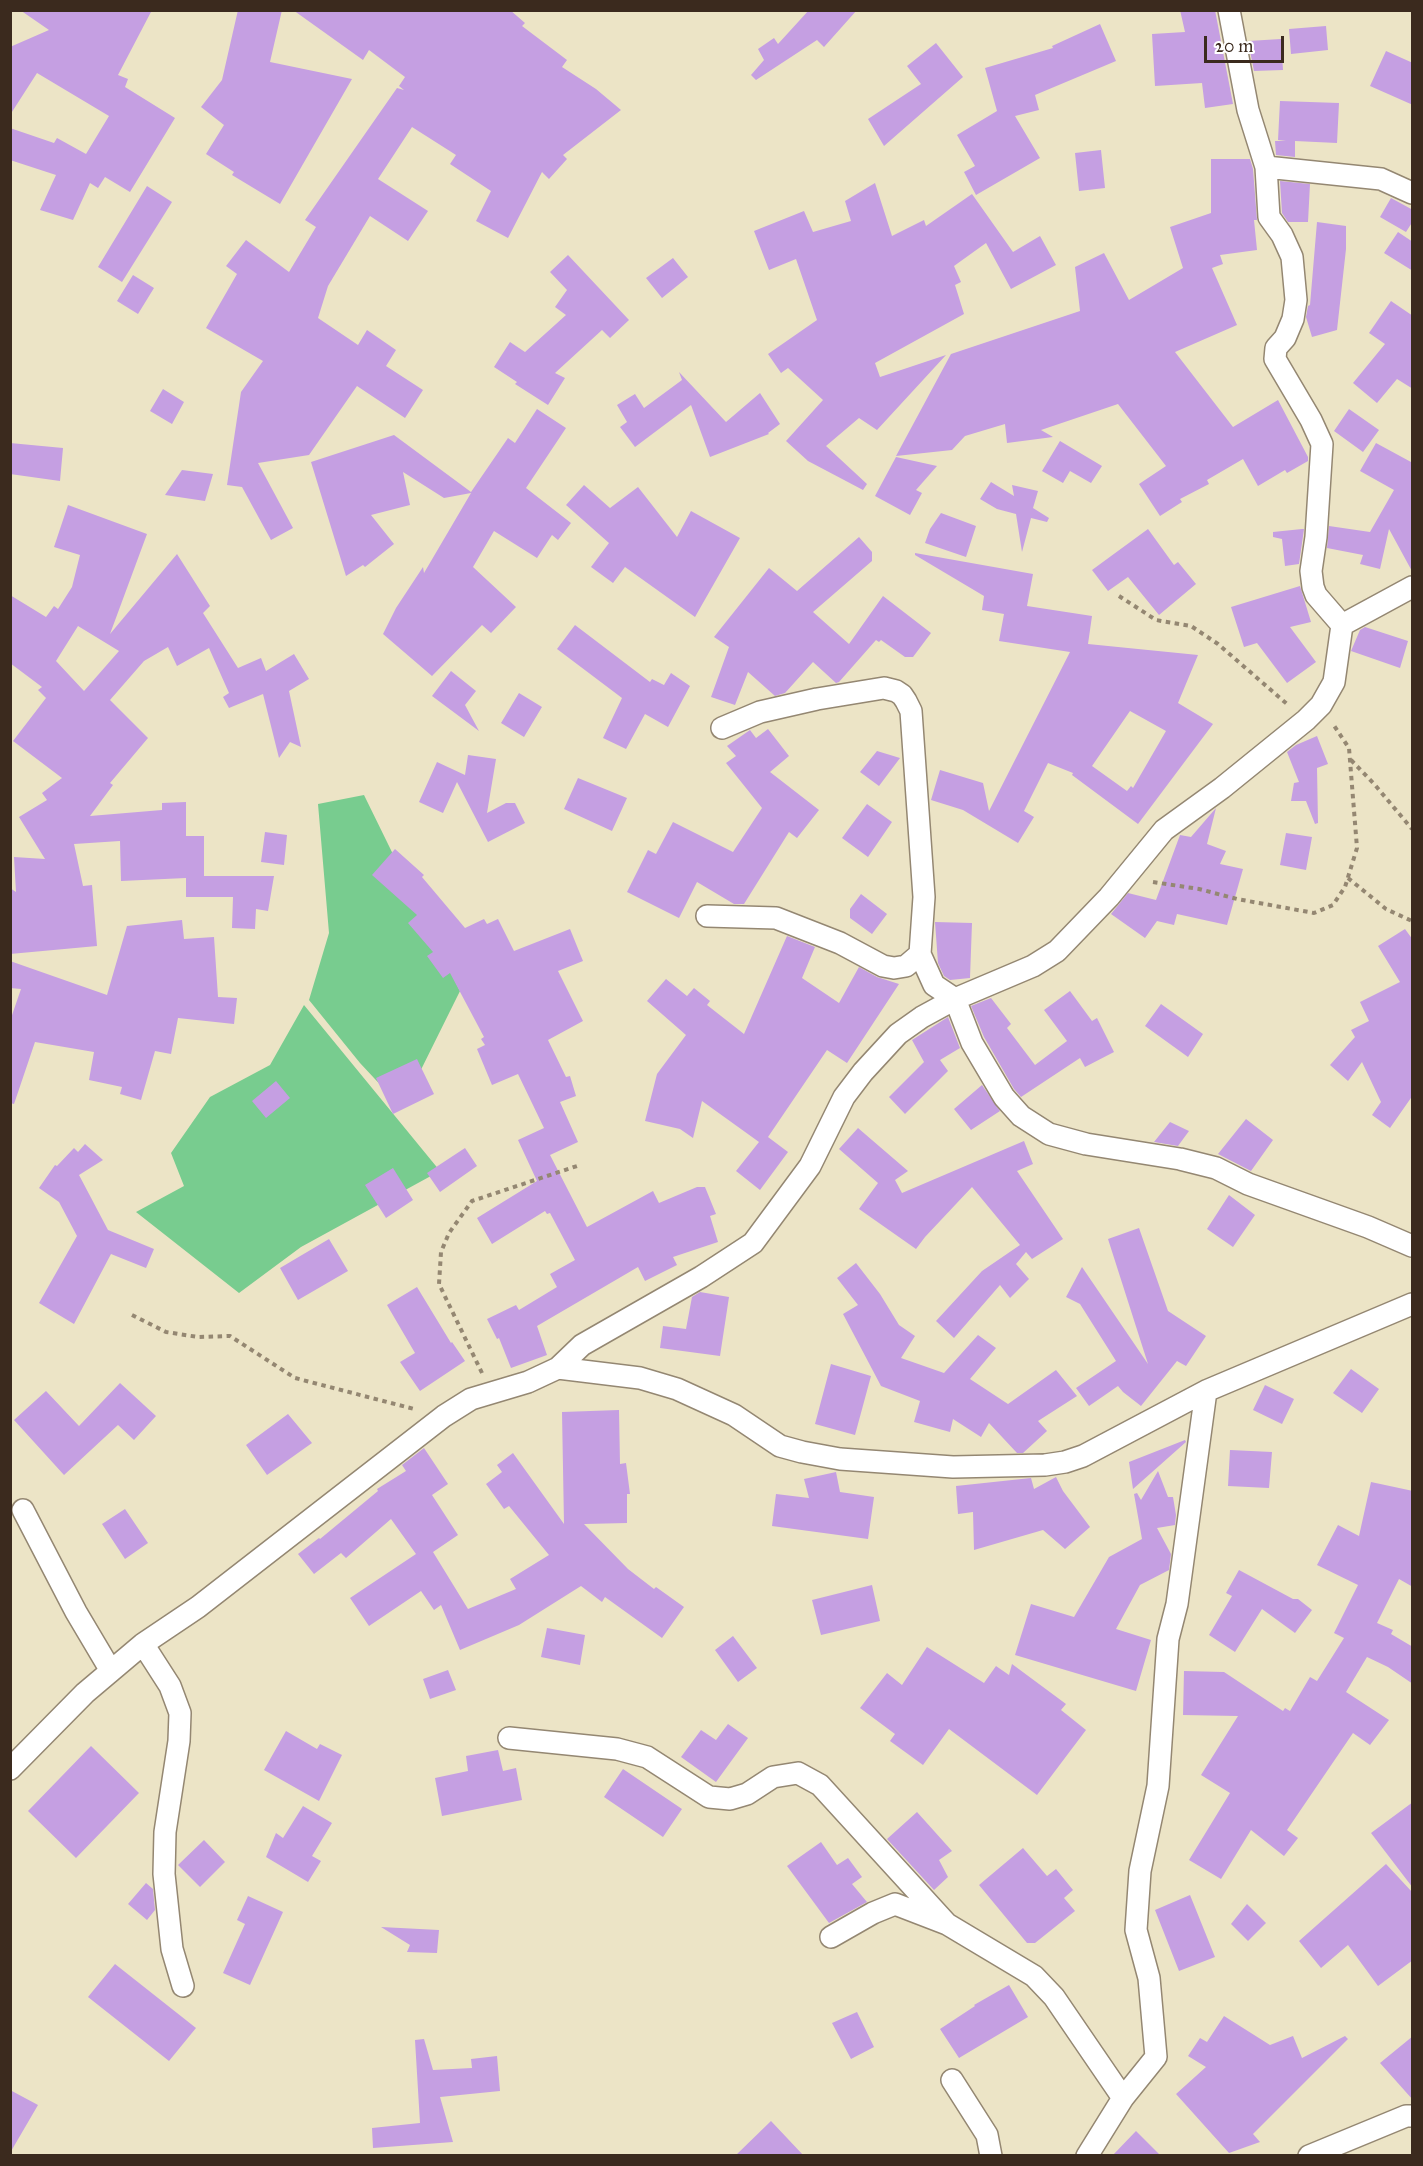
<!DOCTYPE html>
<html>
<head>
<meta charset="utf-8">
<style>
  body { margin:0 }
  #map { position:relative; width:1423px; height:2166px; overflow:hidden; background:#ece4c6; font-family:"IM FELL Great Primer",serif }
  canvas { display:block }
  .frame { position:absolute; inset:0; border:12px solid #3b2a1e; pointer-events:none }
  .scale { position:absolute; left:1204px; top:36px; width:80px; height:27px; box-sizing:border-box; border:3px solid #3b2a1e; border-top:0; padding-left:8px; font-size:18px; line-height:21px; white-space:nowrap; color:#3b2a1e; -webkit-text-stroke:4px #fff; paint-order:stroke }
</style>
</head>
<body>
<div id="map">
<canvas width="1423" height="2166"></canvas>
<div class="frame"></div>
<div class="scale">20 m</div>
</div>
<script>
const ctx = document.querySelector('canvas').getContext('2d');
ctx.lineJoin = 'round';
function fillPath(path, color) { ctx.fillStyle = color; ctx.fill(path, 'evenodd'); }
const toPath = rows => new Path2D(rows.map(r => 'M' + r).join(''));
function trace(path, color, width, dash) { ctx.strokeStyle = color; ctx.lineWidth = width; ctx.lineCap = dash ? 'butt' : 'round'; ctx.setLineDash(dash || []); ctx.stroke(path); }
fillPath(toPath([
  [364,795,460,991,402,1108,360,1063,309,1000,329,933,318,804],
  [304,1005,440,1171,301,1247,239,1293,136,1212,184,1186,171,1153,210,1097,270,1065]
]), '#78cc8f');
fillPath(toPath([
  [20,10,152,10,118,75,128,79,125,87,175,118,130,192,105,177,98,188,90,183,73,220,40,210,56,175,10,160,10,128,54,143,57,138,86,154,109,116,37,73,10,115,10,47,49,30],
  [238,10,282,10,270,62,352,79,280,204,232,175,234,172,206,154,224,125,201,107,222,80],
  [293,10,510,10,525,23,522,26,567,60,562,67,596,89,621,110,563,155,567,159,549,179,542,172,508,238,476,221,491,191,450,164,456,155,412,127,378,179,428,211,408,241,370,216,328,286,318,318,358,345,367,330,396,350,386,366,423,390,405,418,357,386,309,455,258,463,293,528,271,540,242,487,227,485,241,392,263,361,206,328,237,274,226,266,246,240,289,272,316,227,305,220,397,88,404,90,399,86,405,77,369,50,363,60],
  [809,10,857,10,824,47,817,40,756,80,751,75,764,60,758,49,774,38,778,44],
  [1180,10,1215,10,1233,104,1205,108,1202,83,1155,86,1152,34,1185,32],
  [1100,24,1116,61,1035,95,1039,110,1015,116,1040,158,976,195,964,172,975,166,957,135,997,111,985,68,1053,48,1052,46],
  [1326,26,1328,50,1291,54,1289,29],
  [1281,39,1283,70,1254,71,1248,41],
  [936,43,963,77,884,146,868,119,921,84,907,66],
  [1386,51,1413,63,1413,105,1370,86],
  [1280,101,1339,103,1337,143,1295,141,1295,157,1276,155,1275,141,1286,141,1278,140],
  [1101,150,1105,188,1079,191,1075,153],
  [1211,159,1250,159,1253,169,1257,220,1254,220,1257,250,1220,255,1223,264,1212,268,1237,325,1175,352,1233,427,1278,400,1308,457,1308,461,1287,473,1285,470,1258,486,1243,459,1207,480,1209,484,1180,499,1182,502,1160,516,1139,484,1166,466,1118,404,1041,430,1053,437,1007,443,1005,424,965,436,952,450,896,456,951,354,1080,311,1075,267,1104,253,1129,300,1183,268,1170,227,1211,213],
  [1280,181,1310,184,1308,222,1288,222,1282,213],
  [875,183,892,236,924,220,926,226,972,194,1013,252,1040,236,1056,265,1011,289,986,243,954,266,961,282,955,285,964,314,875,363,880,377,946,355,877,430,859,418,826,446,867,484,863,490,808,461,786,441,823,400,788,368,781,373,768,354,817,320,796,259,769,270,754,231,804,211,813,232,851,221,845,201],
  [147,186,172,202,122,282,98,267],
  [1391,198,1413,210,1413,221,1406,232,1380,217],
  [1317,222,1346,226,1346,249,1337,330,1312,337,1306,317,1308,306,1310,305],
  [1398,232,1413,242,1413,271,1384,253],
  [568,255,629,320,610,338,602,330,555,373,565,378,548,405,515,384,517,382,494,367,510,342,525,352,566,315,555,307,567,290,550,272],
  [673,258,688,277,662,298,646,278],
  [133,275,154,288,138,314,117,301],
  [1391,301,1413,316,1413,389,1397,379,1377,403,1353,383,1385,344,1369,333],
  [679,372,726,422,760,393,780,424,768,433,769,434,710,457,691,405,635,447,620,427,627,422,617,405,635,394,644,408,682,380],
  [163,389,184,402,172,424,150,411],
  [537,409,566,428,526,488,571,523,558,540,552,535,537,558,494,531,473,567,516,607,491,633,482,625,432,676,383,634,396,608,423,567,424,573,471,493,444,498,403,472,410,505,371,515,394,544,365,567,363,565,346,576,311,462,394,435,471,492,508,438,515,443],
  [1349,409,1379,430,1363,452,1334,431],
  [1060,441,1102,466,1091,483,1070,471,1063,483,1042,471],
  [10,443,63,448,60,481,10,474],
  [1376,443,1411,462,1413,459,1413,573,1389,529,1380,569,1360,564,1363,555,1327,548,1329,526,1370,532,1394,490,1360,471],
  [896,457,937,466,916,490,922,493,910,515,875,496],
  [182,470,213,474,205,501,165,495],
  [991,482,1014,496,1012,485,1038,491,1033,508,1049,518,1047,522,1031,518,1022,552,1016,514,997,509,980,499],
  [584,485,610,508,638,487,677,537,691,511,740,538,695,617,625,567,613,583,591,567,609,543,566,505],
  [68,505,147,534,110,634,177,554,210,606,203,613,238,668,261,658,266,671,294,654,309,679,289,691,301,747,290,742,279,758,263,694,229,708,223,697,229,693,209,648,177,666,168,647,144,661,110,700,148,738,110,783,113,785,90,816,162,810,162,803,186,802,186,836,204,836,204,876,274,876,268,911,256,909,255,929,232,928,233,897,186,897,186,878,121,881,120,841,74,844,83,886,92,885,97,946,10,954,10,888,16,892,14,857,45,859,19,817,47,800,42,793,62,778,13,741,46,698,38,690,42,687,10,663,10,595,46,617,54,606,58,609,72,587,80,555,54,547],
  [78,626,119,651,84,691,56,661],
  [941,513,976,526,966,557,925,543,930,529],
  [1148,529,1174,565,1178,562,1196,584,1159,615,1128,577,1108,591,1092,570],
  [1302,529,1304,529,1299,564,1285,566,1282,539,1273,537,1273,532],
  [859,537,872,552,872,561,813,612,849,644,883,596,931,633,913,657,905,657,881,640,879,642,876,640,839,682,836,683,813,662,785,693,775,696,748,672,735,705,711,697,729,647,714,637,769,568,797,591],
  [915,553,1033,574,1027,606,1092,616,1088,644,1198,655,1178,703,1213,724,1138,824,1072,775,1073,773,1048,763,1024,811,1034,817,1018,843,963,810,931,800,940,770,983,783,989,811,1070,652,999,641,1004,614,982,610,984,596,915,555],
  [1130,711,1166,731,1133,788,1131,786,1127,791,1092,766],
  [1300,586,1311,622,1290,627,1316,662,1287,683,1257,643,1244,647,1231,607],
  [575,625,650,682,652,679,664,685,671,673,690,686,668,727,645,714,626,749,603,738,622,698,557,649],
  [1365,627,1408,641,1400,668,1351,651,1360,630],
  [451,671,476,691,465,705,479,731,432,696],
  [519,693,542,707,524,737,501,723],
  [768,729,789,756,770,772,819,810,797,838,789,832,744,904,734,904,697,882,679,918,627,892,648,850,656,854,673,822,733,852,762,808,726,763,736,756,727,746,750,730,756,738],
  [1317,736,1328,764,1317,768,1318,823,1315,824,1306,801,1291,801,1294,783,1299,782,1287,752,1296,745],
  [877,751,900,758,879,786,860,772],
  [468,755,496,759,487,813,506,803,515,803,525,823,488,842,457,782,443,813,419,802,437,762,465,775],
  [578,778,627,798,612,831,564,809],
  [867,804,892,822,868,857,842,838],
  [1216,808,1207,844,1226,851,1220,864,1243,869,1227,925,1177,914,1174,925,1157,921,1145,938,1111,914,1128,893,1156,900,1180,835,1191,837],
  [265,832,287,835,284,865,261,862],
  [1286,833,1312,837,1306,870,1280,865],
  [395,849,424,875,422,877,465,928,484,919,487,924,498,919,514,951,570,929,583,961,558,971,583,1021,548,1040,566,1077,570,1076,576,1096,560,1102,578,1142,550,1155,587,1227,653,1191,659,1203,697,1187,705,1187,716,1214,710,1216,718,1242,673,1257,677,1265,645,1281,638,1267,537,1326,547,1355,511,1368,499,1338,497,1339,487,1319,516,1305,519,1310,557,1287,550,1274,575,1260,550,1213,547,1214,545,1211,492,1244,477,1218,537,1181,518,1140,544,1128,518,1074,492,1085,477,1049,485,1045,481,1039,484,1037,450,973,443,978,427,956,433,952,408,923,417,915,372,875],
  [861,894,887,914,872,934,850,918,850,909],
  [182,920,184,939,214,937,218,997,237,998,234,1024,178,1018,171,1054,155,1051,141,1100,120,1094,122,1087,89,1080,94,1052,35,1042,14,1104,10,1103,10,1021,21,989,10,988,10,961,107,995,127,926],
  [935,922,972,923,970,978,950,980,944,976,938,963],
  [1405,929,1413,940,1413,1095,1390,1128,1372,1115,1381,1102,1362,1062,1348,1081,1330,1065,1355,1037,1351,1030,1369,1021,1360,1002,1400,982,1378,946],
  [787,936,815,947,802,978,839,1003,859,967,877,977,899,984,847,1063,827,1050,768,1137,788,1152,760,1190,736,1171,759,1142,702,1101,693,1138,680,1129,645,1121,657,1074,686,1035,647,1001,666,979,687,996,694,988,710,1001,707,1005,744,1034],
  [1070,991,1092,1021,1097,1018,1114,1052,1085,1067,1080,1058,1021,1097,1014,1089,984,1037,971,1006,991,998,1011,1024,1007,1028,1035,1065,1067,1041,1044,1010],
  [1161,1004,1203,1034,1188,1057,1145,1026],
  [948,1017,960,1048,940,1060,948,1071,905,1114,889,1097,924,1062,912,1040],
  [417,1059,434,1094,393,1114,376,1078],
  [276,1081,290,1098,266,1118,252,1101],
  [982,1085,1000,1111,971,1130,954,1109],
  [1246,1119,1273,1140,1251,1171,1218,1154],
  [1170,1122,1189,1131,1178,1146,1154,1142],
  [858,1128,908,1171,895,1180,902,1193,1024,1141,1033,1164,1017,1171,1063,1239,1032,1259,1026,1252,1016,1264,1029,1279,1010,1298,1000,1285,954,1338,936,1321,982,1271,1020,1245,972,1187,925,1237,916,1249,859,1209,878,1183,839,1149],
  [85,1144,103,1160,79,1175,108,1230,154,1249,146,1268,111,1254,74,1324,39,1303,77,1236,59,1202,39,1188,55,1165,57,1166,74,1148,78,1152],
  [465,1148,477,1166,440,1192,427,1173],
  [393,1168,413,1200,386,1218,365,1185],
  [1229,1195,1255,1215,1233,1247,1207,1229],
  [1139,1228,1168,1311,1206,1336,1186,1366,1177,1361,1141,1406,1123,1392,1118,1386,1089,1406,1076,1388,1116,1361,1080,1304,1066,1297,1082,1267,1148,1364,1108,1239],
  [329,1239,348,1271,298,1300,280,1268],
  [856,1263,880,1294,899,1325,915,1336,901,1358,944,1373,978,1335,996,1348,970,1379,1008,1404,1056,1370,1077,1396,1038,1421,1047,1431,1023,1453,1017,1453,989,1423,981,1437,953,1419,950,1432,914,1422,920,1401,881,1386,843,1314,858,1305,837,1278],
  [417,1287,451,1343,452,1342,465,1361,420,1391,400,1362,415,1353,387,1305],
  [700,1292,729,1297,720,1356,660,1348,663,1326,686,1329,692,1297],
  [831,1364,871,1376,855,1435,815,1424],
  [1351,1369,1379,1389,1362,1413,1333,1393],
  [120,1383,156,1416,134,1440,118,1425,64,1475,14,1420,46,1391,79,1426],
  [1265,1385,1294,1399,1282,1424,1253,1410],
  [619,1410,620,1464,626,1463,630,1494,627,1494,627,1523,584,1524,628,1569,654,1589,656,1587,684,1607,662,1638,605,1597,602,1602,581,1586,519,1625,460,1650,441,1605,434,1610,421,1591,369,1626,350,1598,416,1554,391,1519,346,1558,341,1553,314,1574,298,1554,319,1538,320,1539,378,1491,377,1489,406,1471,402,1465,424,1448,448,1484,432,1495,458,1535,433,1552,468,1609,516,1589,510,1579,549,1555,509,1506,504,1509,486,1484,502,1472,497,1465,513,1453,564,1524,562,1412],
  [288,1414,312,1443,267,1475,246,1445],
  [1185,1440,1186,1442,1133,1489,1129,1462],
  [1230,1450,1272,1452,1269,1488,1228,1486],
  [1158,1471,1168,1497,1173,1497,1176,1515,1175,1525,1157,1528,1171,1554,1169,1570,1140,1585,1116,1629,1151,1640,1136,1691,1015,1655,1031,1604,1074,1617,1109,1557,1142,1539,1134,1494,1137,1493,1141,1500],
  [836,1472,840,1492,874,1497,868,1539,772,1526,776,1494,809,1498,804,1479],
  [1056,1477,1063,1491,1090,1527,1065,1549,1043,1530,974,1550,973,1512,958,1514,956,1486,1031,1478,1034,1489],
  [1371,1482,1413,1491,1413,1587,1399,1579,1377,1623,1393,1630,1391,1634,1413,1647,1413,1684,1388,1667,1367,1657,1346,1692,1389,1720,1370,1745,1353,1733,1287,1830,1298,1838,1284,1856,1251,1830,1221,1879,1189,1860,1230,1793,1201,1775,1238,1716,1183,1715,1184,1671,1224,1672,1283,1711,1285,1708,1290,1711,1310,1677,1317,1681,1344,1638,1334,1633,1358,1585,1317,1565,1338,1525,1359,1536],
  [125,1509,148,1543,125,1559,102,1524],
  [1239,1570,1293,1599,1298,1599,1312,1610,1295,1633,1262,1609,1235,1652,1209,1635,1232,1596,1226,1593],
  [872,1585,880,1621,821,1635,812,1600],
  [547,1628,585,1635,580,1665,541,1657],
  [733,1636,757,1668,738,1682,715,1650],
  [927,1647,984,1683,996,1666,1009,1675,1012,1664,1066,1704,1061,1710,1086,1730,1037,1795,949,1729,923,1765,890,1741,895,1734,860,1708,887,1673,902,1685],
  [448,1670,456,1690,430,1699,423,1679],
  [728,1724,748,1738,716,1782,681,1757,701,1730,716,1740],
  [286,1731,317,1749,320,1744,342,1755,319,1801,264,1770],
  [91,1746,139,1793,76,1858,28,1811],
  [498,1750,503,1771,516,1768,522,1800,442,1816,435,1778,468,1771,466,1756],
  [623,1769,682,1809,663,1837,604,1797],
  [1413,1802,1413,1888,1371,1833],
  [303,1806,332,1823,312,1856,321,1861,308,1882,266,1857,276,1833,283,1838],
  [917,1812,952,1851,939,1860,948,1877,934,1890,887,1839],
  [204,1840,225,1862,200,1887,178,1865],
  [821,1842,837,1865,848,1858,862,1877,852,1884,867,1902,829,1923,787,1866],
  [1023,1848,1047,1876,1056,1869,1073,1890,1064,1898,1075,1911,1035,1943,1027,1943,979,1885],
  [1386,1864,1413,1893,1413,1960,1378,1986,1348,1945,1321,1968,1299,1941],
  [146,1883,153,1889,155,1910,147,1920,128,1904],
  [1190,1895,1215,1957,1179,1971,1155,1910],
  [248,1896,283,1912,250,1985,223,1973,245,1924,237,1920],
  [1247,1904,1266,1923,1248,1941,1231,1924],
  [381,1927,439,1930,437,1953,407,1952,410,1945],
  [115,1964,196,2028,169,2061,88,1997],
  [1009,1985,1028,2017,959,2058,940,2029,975,2006,974,2005],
  [857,2012,874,2047,851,2059,832,2023],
  [1224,2016,1270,2045,1293,2036,1302,2058,1345,2036,1348,2039,1253,2134,1260,2142,1229,2153,1176,2094,1206,2067,1188,2056,1200,2038,1207,2042],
  [1413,2036,1413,2100,1380,2063],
  [424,2039,433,2070,472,2068,471,2059,497,2056,500,2091,440,2097,453,2142,373,2148,372,2128,420,2123,415,2040],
  [10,2090,38,2105,10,2153],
  [771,2121,804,2156,735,2156],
  [1136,2131,1161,2156,1112,2156]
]), '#c59fe2');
const minor = toPath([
  [1266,167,1381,179,1412,193],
  [1342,625,1412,587],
  [722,728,760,712,817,699,884,688,896,691,902,695,906,701,911,711,924,897,920,954,934,985,955,999,972,1043,1004,1097,1021,1116,1049,1134,1086,1144,1180,1159,1216,1168,1248,1184,1368,1227,1412,1246],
  [707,916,776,918,840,943,883,966,894,968,906,966,920,954],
  [558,1368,640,1378,677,1389,734,1415,780,1446,802,1452,840,1459,953,1467,1045,1465,1065,1462,1083,1456,1206,1391,1412,1304],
  [23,1510,76,1612,111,1671],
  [143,1644,170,1686,180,1713,179,1741,165,1832,164,1874,172,1949,183,1986],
  [509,1738,617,1749,647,1757,709,1797,730,1799,747,1794,773,1777,798,1773,820,1785,947,1924],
  [10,1769,85,1693,143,1644,198,1607,444,1416,471,1399,528,1382,558,1368,582,1345,701,1277,753,1243,810,1166,844,1097,863,1072,898,1034,922,1017,955,999,1033,966,1057,951,1109,897,1164,830,1222,788,1306,720,1321,705,1334,682,1342,625,1316,595,1313,587,1311,571,1316,537,1322,444,1311,420,1275,359,1276,348,1285,338,1293,319,1296,300,1292,257,1282,235,1269,217,1266,167,1248,110,1229,10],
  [831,1937,873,1913,895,1904,947,1924,1034,1976,1054,1997,1123,2098],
  [952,2080,987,2135,991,2156],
  [1087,2156,1123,2098,1156,2057,1149,1978,1136,1930,1140,1871,1158,1786,1168,1639,1177,1604,1206,1391],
  [1309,2156,1406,2116,1412,2116]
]);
trace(minor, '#948772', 24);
trace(toPath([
  [1119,596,1156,620,1191,626,1218,644,1287,704],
  [1351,760,1375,785,1412,829],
  [1348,878,1386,909,1412,921],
  [1153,882,1199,889,1237,899,1314,913,1333,905,1345,887,1357,848,1349,748,1333,724],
  [132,1315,166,1332,198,1337,230,1336,295,1378,414,1409],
  [482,1373,439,1284,441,1252,449,1233,472,1201,580,1165]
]), '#948772', 4, [4.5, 4.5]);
trace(minor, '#fff', 21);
</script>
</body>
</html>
